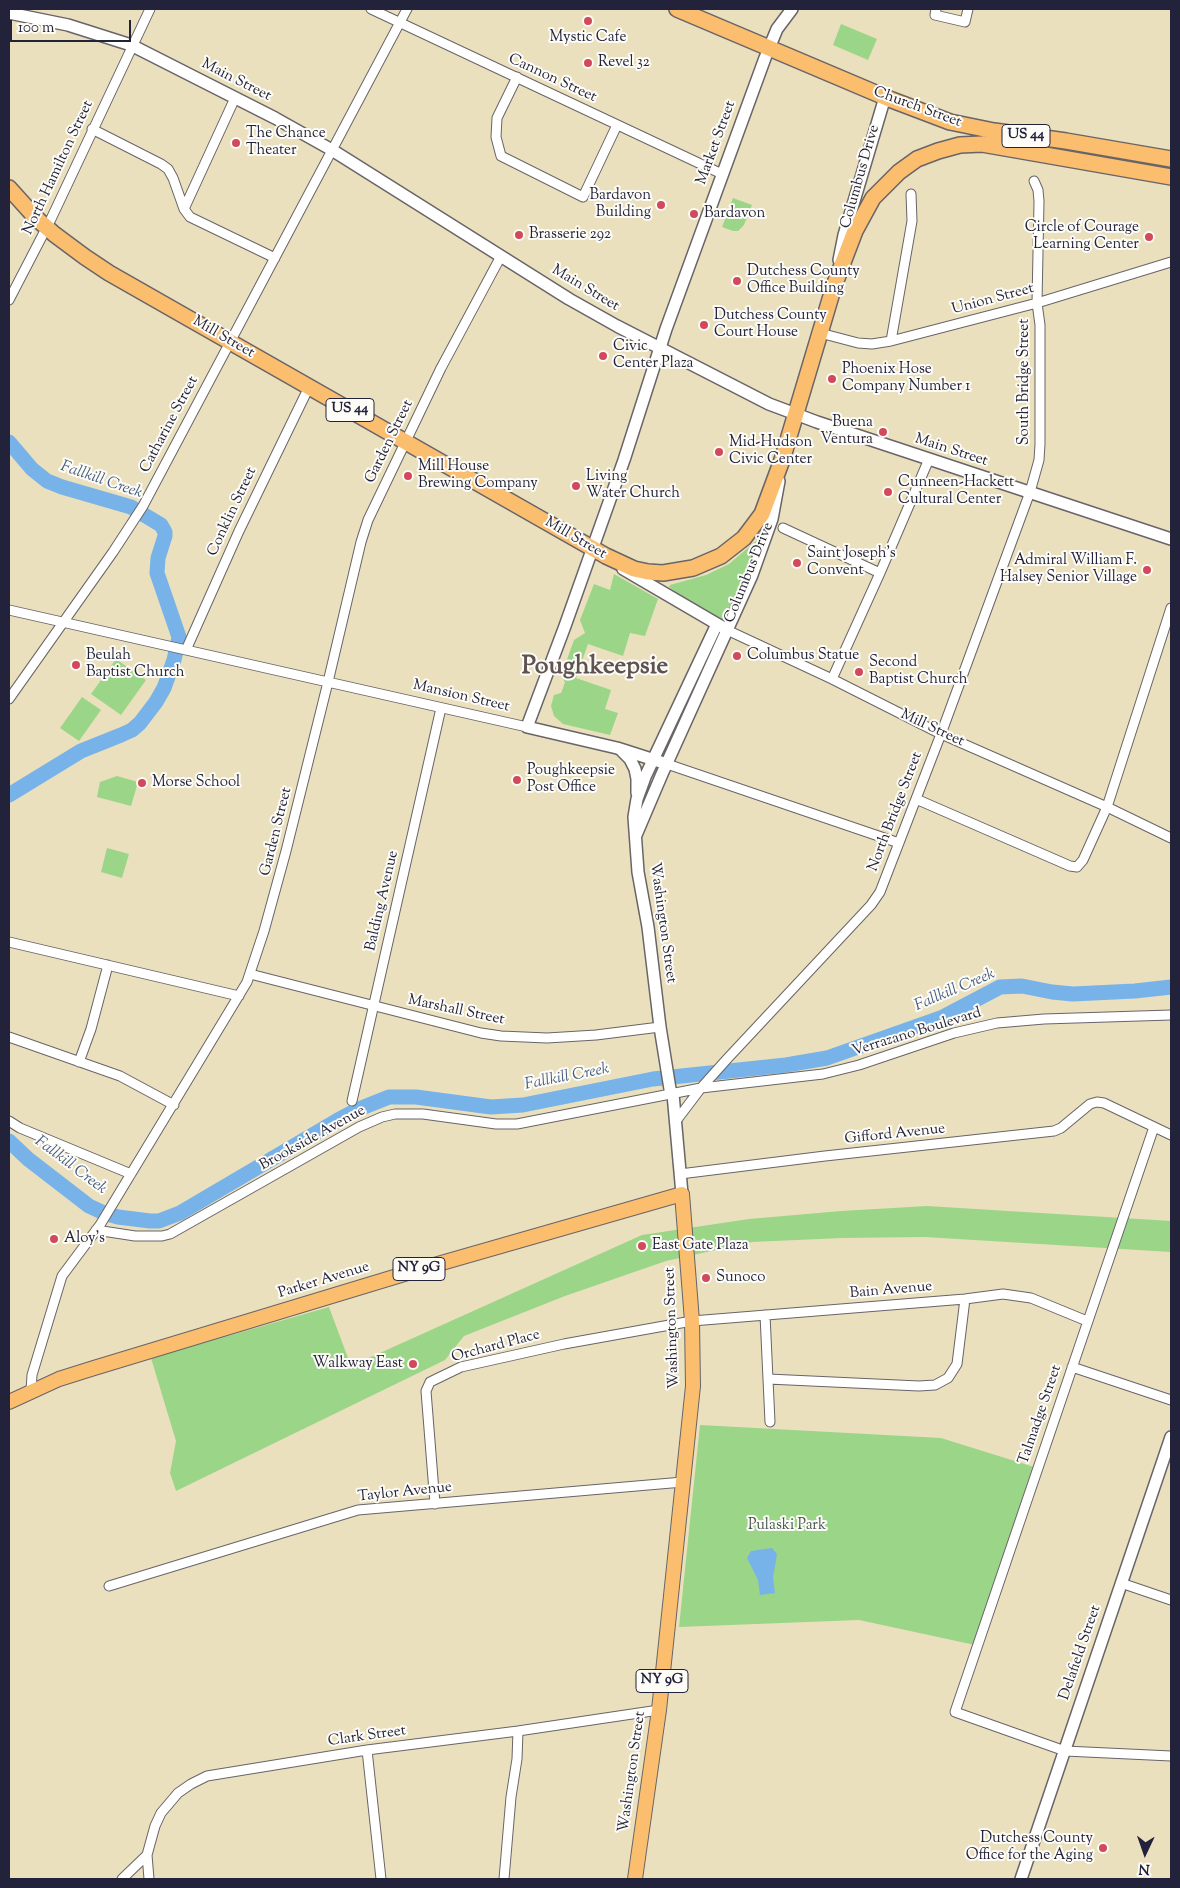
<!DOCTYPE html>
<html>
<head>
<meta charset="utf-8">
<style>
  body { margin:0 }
  #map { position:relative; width:1180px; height:1888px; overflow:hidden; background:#ebe0bd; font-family:"Sorts Mill Goudy",serif }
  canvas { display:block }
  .frame { position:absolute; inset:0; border:10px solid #22223b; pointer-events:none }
  .north { position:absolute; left:1120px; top:1828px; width:50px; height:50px; -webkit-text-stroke:4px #fdfcf7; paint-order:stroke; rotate:183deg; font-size:14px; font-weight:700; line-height:20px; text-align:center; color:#22223b }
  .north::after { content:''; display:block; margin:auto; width:18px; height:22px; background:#22223b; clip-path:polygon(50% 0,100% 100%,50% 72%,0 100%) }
  .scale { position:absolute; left:10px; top:20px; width:121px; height:22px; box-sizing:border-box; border:2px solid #22223b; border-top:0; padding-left:6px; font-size:15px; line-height:18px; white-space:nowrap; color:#22223b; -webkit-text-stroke:4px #fdfcf7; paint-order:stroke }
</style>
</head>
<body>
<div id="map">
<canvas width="1180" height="1888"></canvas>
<div class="frame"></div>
<div class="north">N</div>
<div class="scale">100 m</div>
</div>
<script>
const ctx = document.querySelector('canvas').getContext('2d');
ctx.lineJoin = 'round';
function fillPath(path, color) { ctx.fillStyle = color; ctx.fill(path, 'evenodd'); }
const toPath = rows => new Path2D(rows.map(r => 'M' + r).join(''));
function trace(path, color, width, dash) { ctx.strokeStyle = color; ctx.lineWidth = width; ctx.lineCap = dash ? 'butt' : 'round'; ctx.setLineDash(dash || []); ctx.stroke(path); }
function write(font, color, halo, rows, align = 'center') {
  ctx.font = font + ' "Sorts Mill Goudy",serif'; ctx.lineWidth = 4; ctx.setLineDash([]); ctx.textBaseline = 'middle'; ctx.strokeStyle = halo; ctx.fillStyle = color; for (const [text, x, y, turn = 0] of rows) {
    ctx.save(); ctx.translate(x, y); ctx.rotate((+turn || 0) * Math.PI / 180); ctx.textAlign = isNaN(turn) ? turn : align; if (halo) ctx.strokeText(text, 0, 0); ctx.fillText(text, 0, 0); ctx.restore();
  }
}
fillPath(toPath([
  [841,24,877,39,868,60,833,45],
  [733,198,752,205,744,225,738,231,733,231,722,227],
  [767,522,727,619,723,623,701,612,669,587,670,585,706,575,729,564,757,540],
  [614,574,658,599,645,636,630,633,623,656,588,644,576,678,611,690,605,709,618,713,610,735,563,724,554,716,551,706,554,695,561,693,563,688,565,682,561,676,574,640,585,633,580,620,594,584,610,590],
  [116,659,146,680,121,715,91,694],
  [82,697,101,710,79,741,60,728],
  [117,776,138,782,131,806,97,797,100,782],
  [107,848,129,854,122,878,101,872],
  [927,1206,1171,1221,1171,1252,925,1237,842,1238,752,1242,666,1261,565,1296,464,1336,445,1360,176,1491,170,1473,176,1441,151,1358,329,1307,351,1366,642,1235,749,1219,841,1211],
  [700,1425,941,1438,1034,1467,975,1645,859,1620,679,1627]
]), '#9bd588');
fillPath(toPath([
  [772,1548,777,1554,773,1578,775,1593,760,1595,758,1580,747,1558,751,1551]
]), '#77b3e9');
trace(toPath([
  [9,442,32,469,47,481,62,487,131,507,161,525,165,532,165,536,158,558,157,573,179,637,174,660,164,688,156,702,140,723,132,730,121,735,81,751,9,795],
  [9,1141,28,1159,89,1206,104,1213,118,1217,150,1221,159,1221,180,1213,338,1120,359,1109,389,1097,416,1097,491,1107,523,1105,653,1079,786,1065,827,1058,943,1017,1000,987,1022,986,1052,992,1073,994,1135,991,1171,987]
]), '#77b3e9', 15);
const minor = toPath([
  [371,9,722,174],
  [936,9,935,15,965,22,968,9],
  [517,77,497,118,496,137,501,156,583,197,617,125],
  [92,129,161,164,168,169,173,178,184,209,190,217,275,258],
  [184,209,235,98],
  [9,300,51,219,150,9],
  [820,333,858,343,872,344,891,341,1037,303,1171,262],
  [891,341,912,221,911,194],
  [783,528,880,573],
  [9,610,527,727],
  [727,630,832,679,941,734,1107,807,1171,838],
  [186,650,239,531,309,387],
  [832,679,880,573,929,459],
  [9,699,113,552,143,506,407,9],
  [667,764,899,843],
  [916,799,1070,866,1077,867,1083,860,1107,807,1171,608],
  [9,942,239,996],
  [250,974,481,1033,501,1036,547,1038,596,1035,660,1027],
  [9,1037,120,1076,174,1105],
  [79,1062,91,1029,108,965],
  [352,1101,441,708],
  [9,1121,20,1128,131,1174],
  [676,1121,701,1088,727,1059,871,905,880,892,941,734,1030,492,1039,460,1040,444,1040,325,1037,303,1039,201,1038,190,1034,181],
  [1154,1127,955,1712,1065,1751,1171,1756],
  [680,1174,825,1156,1054,1131,1061,1128,1090,1104,1097,1102,1104,1103,1171,1135],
  [96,1230,135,1236,162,1236,170,1234,359,1127,382,1117,395,1114,423,1114,496,1124,517,1124,701,1088,823,1074,859,1065,954,1033,997,1023,1044,1019,1171,1015],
  [765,1315,770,1422],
  [1072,1367,1171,1400],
  [768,1379,919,1386,935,1385,948,1378,957,1364,965,1299],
  [31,1391,32,1375,62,1276,100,1225,247,982,264,931,286,851,328,682,361,542,368,520,441,368,501,256],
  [435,1504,426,1391,430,1382,461,1367,564,1344,692,1321,965,1299,1003,1294,1031,1298,1087,1321],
  [1121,1583,1171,1600],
  [109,1586,358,1510,683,1482],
  [367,1750,381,1879],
  [122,1879,147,1855],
  [149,1879,147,1855,155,1826,161,1813,178,1793,191,1784,207,1776,367,1750,518,1731,659,1710],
  [504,1879,511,1797,517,1759,518,1731]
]);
const tertiary = toPath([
  [9,13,68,25,131,45,275,118,332,150,569,299,617,326,769,404,817,422,1171,539],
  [839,260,844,235,885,97],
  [623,569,724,628],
  [622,751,630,759,635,769,637,779,637,793],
  [667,764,617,748,527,727,565,626,624,460,666,329,765,58,777,29,792,9],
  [636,835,662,774,752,575,772,519,779,481],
  [682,1194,673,1094,670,1089,660,1027,648,927,638,872,634,817,637,799,645,777,717,624],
  [1021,1879,1171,1437]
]);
const primary = toPath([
  [9,1402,59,1379,94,1368,424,1268,682,1194,692,1321,693,1386,659,1710,635,1879]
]);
const trunk = toPath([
  [677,9,892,100,950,122,994,131,1066,141,1171,159],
  [9,188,36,218,54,234,85,257,109,273,606,556,634,569,648,572,663,573,693,568,721,556,744,538,762,514,782,460,834,286,855,231,873,198,899,172,917,159,938,151,960,145,982,144,1171,177]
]);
trace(minor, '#686468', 11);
trace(tertiary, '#686468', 14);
trace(primary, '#686468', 16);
trace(trunk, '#686468', 18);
trace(minor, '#fff', 9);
trace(tertiary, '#fff', 11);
trace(primary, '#fbbd6e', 14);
trace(trunk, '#fbbd6e', 15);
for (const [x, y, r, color] of [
  [588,21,5,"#d1495b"],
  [588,63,5,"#d1495b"],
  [236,143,5,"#d1495b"],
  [661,205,5,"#d1495b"],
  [694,214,5,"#d1495b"],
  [519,235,5,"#d1495b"],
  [1149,237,5,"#d1495b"],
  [737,281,5,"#d1495b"],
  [704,325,5,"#d1495b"],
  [603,356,5,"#d1495b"],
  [832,379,5,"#d1495b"],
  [883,432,5,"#d1495b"],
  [719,452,5,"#d1495b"],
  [408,476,5,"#d1495b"],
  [576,486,5,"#d1495b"],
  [888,492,5,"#d1495b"],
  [797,563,5,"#d1495b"],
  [1147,570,5,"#d1495b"],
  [737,656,5,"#d1495b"],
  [76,665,5,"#d1495b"],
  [859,672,5,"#d1495b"],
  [517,780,5,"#d1495b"],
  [142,783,5,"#d1495b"],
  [54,1239,5,"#d1495b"],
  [642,1246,5,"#d1495b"],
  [706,1278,5,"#d1495b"],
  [413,1364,5,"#d1495b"],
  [1103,1848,5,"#d1495b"]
]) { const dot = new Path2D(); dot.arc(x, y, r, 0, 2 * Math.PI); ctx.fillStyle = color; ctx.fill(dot); trace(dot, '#fdfcf7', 2); }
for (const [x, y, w] of [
  [1026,136,48],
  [350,410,48],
  [419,1269,52],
  [662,1681,52]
]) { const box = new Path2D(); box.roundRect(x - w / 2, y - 11.5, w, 23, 4); ctx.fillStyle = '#fdfcf7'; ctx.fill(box); trace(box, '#22223b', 1); }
write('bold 14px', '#22223b', null, [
  ["US 44",1026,136],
  ["US 44",350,410],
  ["NY 9G",419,1269],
  ["NY 9G",662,1681]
]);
write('15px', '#22223b', '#fdfcf7', [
  ["Mystic Cafe",588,38,"center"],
  ["Revel 32",598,63],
  ["The Chance",246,134],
  ["Theater",246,151],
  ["Bardavon",651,196,"right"],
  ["Building",651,213,"right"],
  ["Bardavon",704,214],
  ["Circle of Courage",1139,228,"right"],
  ["Learning Center",1139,245,"right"],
  ["Brasserie 292",529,235],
  ["Dutchess County",747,272],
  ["Office Building",747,289],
  ["Dutchess County",714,316],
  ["Court House",714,333],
  ["Civic",613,347],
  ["Center Plaza",613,364],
  ["Phoenix Hose",842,370],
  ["Company Number 1",842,387],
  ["Buena",873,423,"right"],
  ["Ventura",873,440,"right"],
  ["Mid-Hudson",729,443],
  ["Civic Center",729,460],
  ["Mill House",418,467],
  ["Brewing Company",418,484],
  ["Living",586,477],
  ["Water Church",586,494],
  ["Cunneen-Hackett",898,483],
  ["Cultural Center",898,500],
  ["Saint Joseph's",807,554],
  ["Convent",807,571],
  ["Admiral William F.",1137,561,"right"],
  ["Halsey Senior Village",1137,578,"right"],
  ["Beulah",86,656],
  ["Baptist Church",86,673],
  ["Columbus Statue",747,656],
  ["Second",869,663],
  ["Baptist Church",869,680],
  ["Poughkeepsie",527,771],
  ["Post Office",527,788],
  ["Morse School",152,783],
  ["Aloy's",64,1239],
  ["East Gate Plaza",652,1246],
  ["Sunoco",716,1278],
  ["Walkway East",403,1364,"right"],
  ["Dutchess County",1093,1839,"right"],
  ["Office for the Aging",1093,1856,"right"]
], 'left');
write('15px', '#22223b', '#fdfcf7', [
  ["Cannon Street",552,79,25],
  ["Main Street",236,81,27],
  ["Church Street",917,108,20],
  ["Market Street",717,143,-70],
  ["North Hamilton Street",59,168,-65],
  ["Columbus Drive",861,177,-74],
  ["Main Street",585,289,31],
  ["Union Street",993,300,-15],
  ["Mill Street",223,338,30],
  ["South Bridge Street",1025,382,-90],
  ["Catharine Street",170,425,-62],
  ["Garden Street",390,442,-64],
  ["Main Street",951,451,18],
  ["Conklin Street",233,512,-65],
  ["Mill Street",575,539,30],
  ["Columbus Drive",750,573,-68],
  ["Mansion Street",461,697,13],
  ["Mill Street",932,729,25],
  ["North Bridge Street",896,812,-69],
  ["Garden Street",277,832,-76],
  ["Balding Avenue",383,901,-77],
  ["Washington Street",662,923,82],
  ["Marshall Street",456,1011,12],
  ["Verrazano Boulevard",917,1033,-17],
  ["Gifford Avenue",895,1135,-6],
  ["Brookside Avenue",313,1139,-29],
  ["Parker Avenue",324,1281,-17],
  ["Bain Avenue",891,1291,-5],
  ["Washington Street",673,1328,-92],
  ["Orchard Place",496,1347,-15],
  ["Talmadge Street",1041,1415,-71],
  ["Taylor Avenue",405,1493,-6],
  ["Delafield Street",1081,1653,-71],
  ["Clark Street",367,1737,-8],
  ["Washington Street",633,1772,-82]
]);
write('15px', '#465852', '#fdfcf7', [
  ["Pulaski Park",787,1526]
]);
write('italic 16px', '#445c81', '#fdfcf7', [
  ["Fallkill Creek",101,481,19],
  ["Fallkill Creek",955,991,-23],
  ["Fallkill Creek",567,1078,-11],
  ["Fallkill Creek",70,1166,37]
]);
write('bold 25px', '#5f5253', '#fdfcf7', [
  ["Poughkeepsie",595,669]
]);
</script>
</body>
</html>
